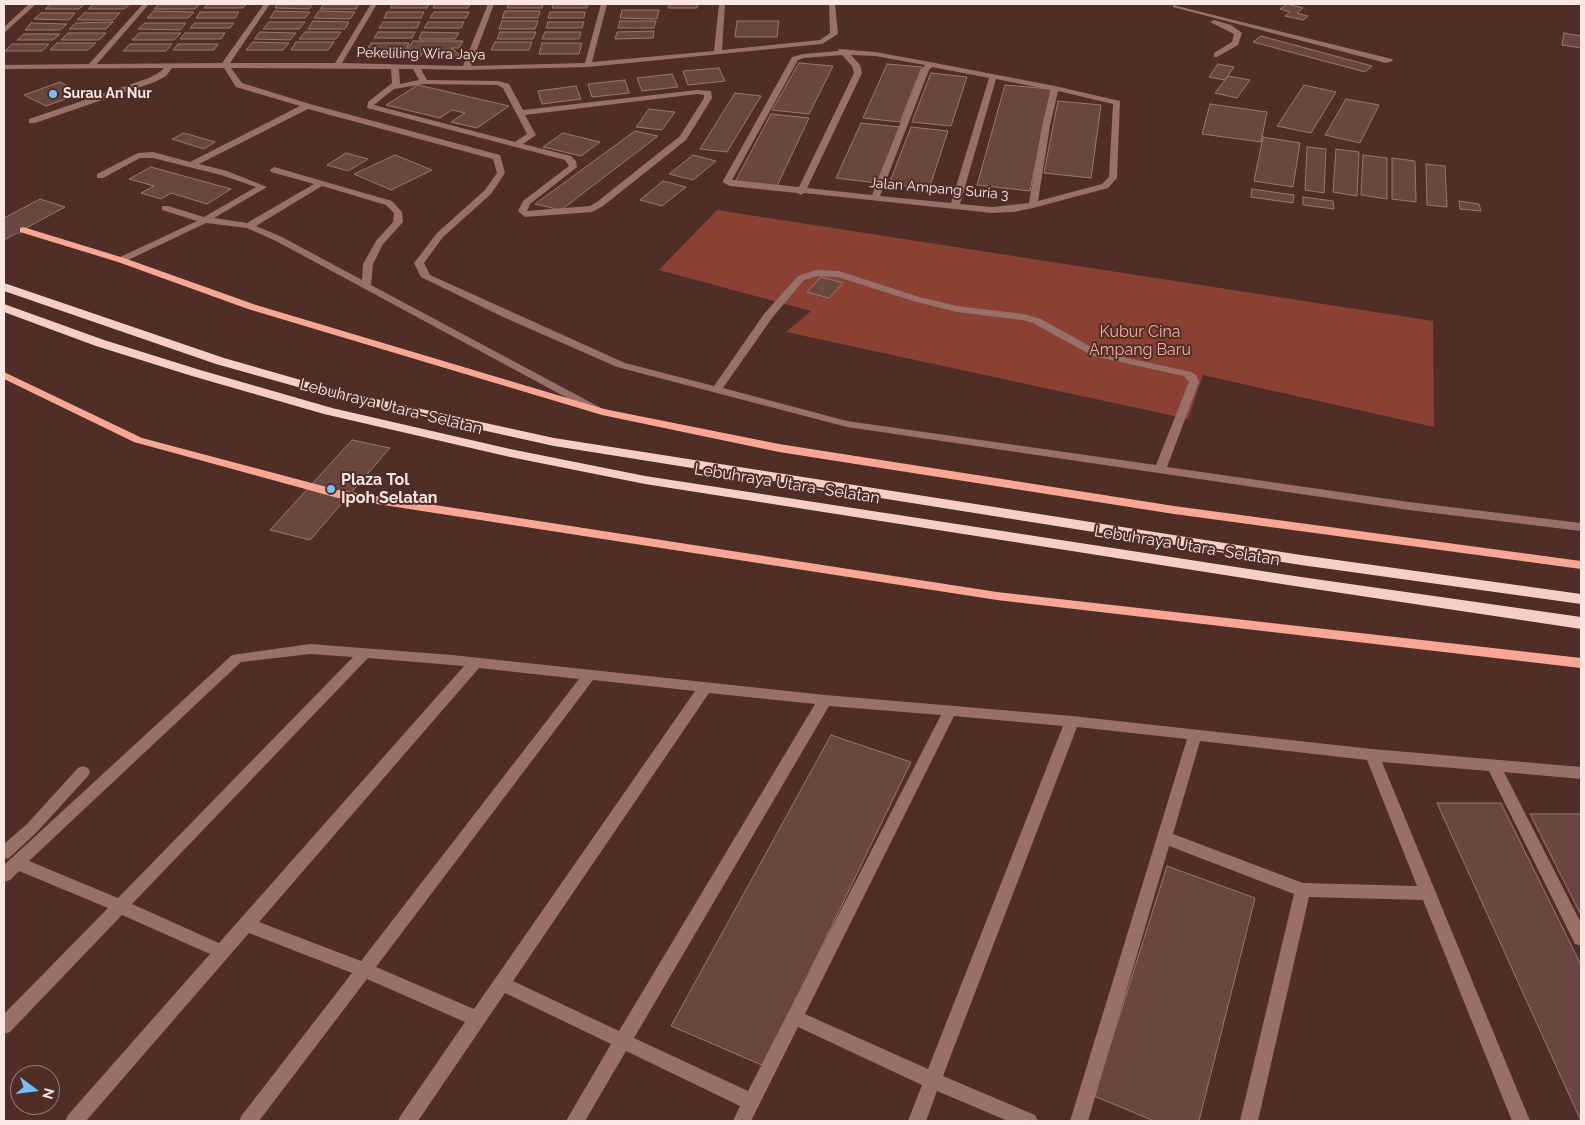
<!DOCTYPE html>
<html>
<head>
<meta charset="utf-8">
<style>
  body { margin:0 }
  #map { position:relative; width:1585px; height:1125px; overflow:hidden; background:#4e2e27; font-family:Raleway,sans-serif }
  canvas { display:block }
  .frame { position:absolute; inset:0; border:5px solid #fde7e2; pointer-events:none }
  .north { position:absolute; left:10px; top:1065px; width:50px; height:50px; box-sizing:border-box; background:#4e2e27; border:1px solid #947872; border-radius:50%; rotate:105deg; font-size:14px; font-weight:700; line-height:20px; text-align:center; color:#fde7e2 }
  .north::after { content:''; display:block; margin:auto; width:18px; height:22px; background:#76c0f7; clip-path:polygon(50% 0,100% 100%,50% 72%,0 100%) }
</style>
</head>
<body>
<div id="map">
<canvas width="1585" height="1125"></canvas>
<div class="frame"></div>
<div class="north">N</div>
</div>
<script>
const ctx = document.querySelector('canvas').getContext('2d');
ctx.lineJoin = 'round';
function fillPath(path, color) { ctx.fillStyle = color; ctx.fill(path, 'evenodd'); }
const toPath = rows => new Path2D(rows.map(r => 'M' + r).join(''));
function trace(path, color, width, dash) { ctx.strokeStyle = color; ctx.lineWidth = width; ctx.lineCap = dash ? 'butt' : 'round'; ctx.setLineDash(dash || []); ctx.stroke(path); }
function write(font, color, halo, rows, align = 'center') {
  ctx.font = font + ' Raleway,sans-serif'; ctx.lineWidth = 4; ctx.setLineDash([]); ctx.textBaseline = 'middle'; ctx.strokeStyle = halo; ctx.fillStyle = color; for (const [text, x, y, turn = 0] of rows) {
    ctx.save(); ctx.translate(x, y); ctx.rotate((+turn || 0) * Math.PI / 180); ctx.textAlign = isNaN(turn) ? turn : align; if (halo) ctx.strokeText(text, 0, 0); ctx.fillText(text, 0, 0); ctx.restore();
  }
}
fillPath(toPath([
  [717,210,1433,321,1434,427,1203,375,1188,419,786,332,811,311,659,270]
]), '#8a4134');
const building = toPath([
  [51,4,85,4,79,9,45,9,51,4],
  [94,4,130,4,124,9,88,9,94,4],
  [159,4,200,4,195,9,154,9,159,4],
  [208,4,246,4,243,8,204,8,208,4],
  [278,4,313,4,309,9,275,8,278,4],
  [324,4,359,4,356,9,320,9,324,4],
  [393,4,429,4,427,8,390,8,393,4],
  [435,4,470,4,468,8,433,8,435,4],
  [509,4,543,4,542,8,507,8,509,4],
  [553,4,588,4,587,8,552,8,553,4],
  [670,4,698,4,697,8,668,8,670,4],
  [1287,4,1303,8,1297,13,1308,16,1303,20,1285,16,1290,12,1280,9,1287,4],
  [622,10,659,10,657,19,620,18,622,10],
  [154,11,194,12,188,18,147,18,154,11],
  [275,11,310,12,305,18,270,18,275,11],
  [319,11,355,12,350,19,314,18,319,11],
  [505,11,540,11,538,18,502,18,505,11],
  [200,12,239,12,235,18,196,18,200,12],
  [387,12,424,12,421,18,384,18,387,12],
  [434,12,469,12,466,18,430,18,434,12],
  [550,12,585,12,584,18,548,18,550,12],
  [41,13,75,13,69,20,34,19,41,13],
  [84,13,120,13,113,20,77,20,84,13],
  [313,21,349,22,345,29,308,29,313,21],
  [502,21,538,21,535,29,499,29,502,21],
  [620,21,656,21,654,28,618,28,620,21],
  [737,21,779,21,777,37,735,37,737,21],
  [113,22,106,29,69,29,76,23,113,22],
  [269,22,305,22,299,29,263,29,269,22],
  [383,22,420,22,417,28,379,28,383,22],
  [428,22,464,22,461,28,424,28,428,22],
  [548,22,584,22,582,28,546,28,548,22],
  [31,23,67,24,60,30,25,30,31,23],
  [145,23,186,23,180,30,138,29,145,23],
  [195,23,234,23,230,28,190,28,195,23],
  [654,31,653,38,615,39,617,32,654,31],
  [260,32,296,33,290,40,254,39,260,32],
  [305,32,341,32,336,39,299,39,305,32],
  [378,32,415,32,412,38,374,38,378,32],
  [422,32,459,33,455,39,419,39,422,32],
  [500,32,536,32,533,39,497,39,500,32],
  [545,32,581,32,579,39,542,39,545,32],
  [68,33,106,33,99,40,61,40,68,33],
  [139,33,181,33,174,40,132,40,139,33],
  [185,33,225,33,221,39,180,39,185,33],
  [1564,33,1581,36,1581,48,1562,45,1564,33],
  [24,34,60,34,53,40,17,40,24,34],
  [1261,36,1372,66,1365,72,1253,42,1261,36],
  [413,41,463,41,459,48,451,48,460,55,443,59,432,50,424,50,420,57,403,56,413,41],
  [253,42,289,43,283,50,246,50,253,42],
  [296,42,334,42,328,50,291,50,296,42],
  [495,42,532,42,529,50,491,50,495,42],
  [57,43,96,43,88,50,50,50,57,43],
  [371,43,409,43,406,50,367,50,371,43],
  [542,43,582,43,579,54,539,54,542,43],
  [12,44,49,44,42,51,5,51,12,44],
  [130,44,172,44,166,51,123,51,130,44],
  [178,44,218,44,214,50,173,50,178,44],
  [799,63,833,66,809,114,772,110,799,63],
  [887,64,922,67,900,122,863,118,887,64],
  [1218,64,1234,67,1225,80,1209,77,1218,64],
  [719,68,725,81,688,85,683,71,719,68],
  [931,73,967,77,951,126,912,122,931,73],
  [672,74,678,87,642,91,637,78,672,74],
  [1228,76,1250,80,1237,98,1215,93,1228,76],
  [625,80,629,93,592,97,588,84,625,80],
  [60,82,82,93,46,106,24,95,60,82],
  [418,85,509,106,477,128,451,122,465,113,452,110,440,118,386,105,418,85],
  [1005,85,1051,89,1030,191,977,185,1005,85],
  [1304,85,1336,92,1311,133,1277,126,1304,85],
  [576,86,581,99,542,104,538,91,576,86],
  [735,93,761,96,727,152,700,149,735,93],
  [1346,99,1379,105,1360,143,1325,135,1346,99],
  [1058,101,1101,105,1091,178,1044,173,1058,101],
  [1210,104,1267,112,1261,142,1202,134,1210,104],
  [649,109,675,112,662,130,636,127,649,109],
  [771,114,809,118,777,186,735,182,771,114],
  [861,123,900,127,877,183,836,178,861,123],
  [911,127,948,131,929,189,889,184,911,127],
  [635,131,658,136,561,210,535,204,635,131],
  [184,133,215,142,204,149,172,139,184,133],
  [563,133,600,142,581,156,543,147,563,133],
  [1263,137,1300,143,1293,187,1254,181,1263,137],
  [1307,147,1326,149,1324,193,1305,190,1307,147],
  [1336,149,1359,152,1357,196,1333,192,1336,149],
  [346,153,368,159,348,171,327,165,346,153],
  [395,155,432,170,391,190,354,174,395,155],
  [693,155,716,161,693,180,669,174,693,155],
  [1363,155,1387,158,1387,199,1361,195,1363,155],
  [1392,158,1415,161,1416,202,1392,199,1392,158],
  [1426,164,1445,166,1447,207,1427,205,1426,164],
  [151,167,231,189,207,204,171,193,161,199,141,193,154,186,129,179,151,167],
  [663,181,686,187,662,206,640,200,663,181],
  [1252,189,1294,195,1293,203,1251,197,1252,189],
  [1303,197,1333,201,1334,209,1303,205,1303,197],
  [40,199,65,207,4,240,4,218,40,199],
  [1459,201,1479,204,1481,211,1460,209,1459,201],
  [821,277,843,283,829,298,807,292,821,277],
  [352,440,390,448,310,540,270,530,352,440],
  [831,735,911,762,764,1066,671,1026,831,735],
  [1437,803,1501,803,1581,965,1581,1121,1437,803],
  [1530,814,1581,814,1581,915,1530,814],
  [1167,866,1255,898,1199,1121,1154,1121,1094,1096,1167,866]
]);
fillPath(building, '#694740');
trace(building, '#9c766e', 1);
trace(toPath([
  [4,223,23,230]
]), '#684a43', 10, [10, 5]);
fillPath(toPath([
  [29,4,36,4,4,33,4,27,29,4],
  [143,4,149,4,97,64,222,63,264,4,270,4,230,63,335,63,371,4,377,4,342,63,463,66,488,4,494,4,471,66,585,63,601,4,607,4,592,62,714,51,719,4,725,4,722,50,820,40,830,33,829,4,835,4,838,34,822,44,588,67,466,70,421,69,427,80,498,81,509,84,523,110,697,90,711,91,712,98,686,140,603,206,592,212,525,217,518,211,523,201,569,166,565,160,367,108,368,102,392,83,391,69,231,68,242,83,310,104,500,155,505,173,491,194,443,237,424,263,430,275,625,363,714,386,764,314,798,276,816,270,839,271,919,297,957,306,1023,314,1041,319,1100,352,1191,372,1196,375,1199,382,1167,467,1409,502,1581,523,1581,531,1409,510,847,427,617,367,503,317,421,277,414,263,437,233,485,190,497,173,493,159,308,109,199,164,227,171,267,187,214,218,247,223,314,184,271,172,270,170,274,167,392,201,402,212,403,222,383,244,373,264,371,285,603,409,604,411,603,413,595,413,276,241,247,228,206,223,124,262,118,262,118,258,197,221,162,210,162,206,168,206,204,217,256,187,221,175,153,158,140,158,103,178,97,178,97,174,138,153,153,152,190,162,300,106,236,87,224,68,172,68,166,76,155,82,35,123,29,123,29,119,149,78,160,72,164,68,4,69,4,65,89,64,143,4],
  [399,69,413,69,419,80,400,84,399,69],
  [424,84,497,85,503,88,527,134,515,142,374,105,394,89,424,84],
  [697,94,704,95,704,98,680,136,597,202,590,206,527,211,530,204,577,167,576,161,571,156,523,144,536,135,525,115,697,94],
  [322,186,386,205,394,213,393,222,376,241,363,264,362,280,282,237,256,226,322,186],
  [817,276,838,277,913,301,957,312,1022,320,1033,323,1093,356,1184,376,1189,382,1156,465,847,421,723,388,772,318,804,280,817,276],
  [1173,5,1392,59,1393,61,1386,63,1173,7,1173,5],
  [1214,20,1231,25,1242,33,1238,45,1217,57,1214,57,1214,53,1232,42,1234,34,1210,22,1214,20],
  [839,49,875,52,930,62,1055,86,1120,101,1117,178,1108,188,1033,208,1014,212,992,213,804,193,801,195,797,193,730,186,724,183,723,181,792,57,803,54,838,51,839,49],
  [842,55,852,66,854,73,799,187,732,180,798,60,804,58,842,55],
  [851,55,875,56,925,65,921,70,872,195,807,188,862,73,860,65,851,55],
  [932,67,989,78,951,203,880,196,929,70,932,67],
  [996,79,1051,90,1042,126,1029,203,992,207,960,204,996,79],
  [1058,91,1113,104,1109,177,1102,184,1038,201,1050,126,1058,91],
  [310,644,452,655,825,695,1072,716,1372,749,1581,767,1581,779,1504,772,1581,923,1581,946,1575,944,1489,771,1382,762,1530,1121,1512,1121,1423,900,1309,897,1258,1121,1240,1121,1294,894,1169,846,1088,1121,1070,1121,1187,739,1077,727,943,1076,1035,1115,1038,1121,1008,1121,937,1091,926,1121,908,1121,922,1085,798,1027,751,1121,733,1121,740,1106,626,1051,585,1121,566,1121,611,1044,505,993,418,1121,398,1121,401,1115,465,1022,367,979,259,1121,239,1121,242,1115,352,973,249,933,86,1121,65,1121,68,1115,210,954,122,915,10,1032,4,1034,4,1014,108,908,19,871,10,880,4,882,4,865,232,655,310,644],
  [310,654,353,657,118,898,29,861,241,662,310,654],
  [368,658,464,666,219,943,132,904,368,658],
  [479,668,579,679,361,961,259,922,479,668],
  [593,680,695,691,474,1009,376,967,593,680],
  [709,693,815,704,619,1031,513,981,709,693],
  [829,706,941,715,748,1091,634,1038,829,706],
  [954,716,1063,726,928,1069,805,1014,954,716],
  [1200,741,1367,760,1417,886,1303,883,1173,834,1200,741],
  [83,766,88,768,90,772,88,776,37,832,9,858,4,859,4,844,27,824,78,768,83,766]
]), '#997067');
fillPath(toPath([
  [23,227,124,258,256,305,604,409,779,444,1174,506,1581,561,1581,569,1174,514,779,452,602,415,248,309,118,262,20,232,20,228,23,227],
  [4,372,142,438,338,490,997,592,1581,658,1581,668,997,600,338,498,134,442,4,379,4,372]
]), '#f9a695');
fillPath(toPath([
  [4,283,224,358,339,391,554,438,1301,555,1581,594,1581,604,1301,565,554,446,337,398,216,364,4,291,4,283],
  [4,304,104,340,200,370,332,408,510,449,645,476,1301,577,1581,617,1581,629,1301,587,645,484,510,457,324,414,192,376,96,346,4,312,4,304]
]), '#f7cec5');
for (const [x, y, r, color] of [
  [53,94,5,"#76c0f7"],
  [331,489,5,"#76c0f7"]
]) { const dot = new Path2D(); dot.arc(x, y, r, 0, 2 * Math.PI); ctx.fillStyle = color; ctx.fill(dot); trace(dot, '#4e2e27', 2); }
write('14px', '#fde7e2', '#4e2e27', [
  ["Pekeliling Wira Jaya",421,54,1],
  ["Jalan Ampang Suria 3",939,189,5]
]);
write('bold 14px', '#fde7e2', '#4e2e27', [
  ["Surau An Nur",63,94]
], 'left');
write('16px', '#f7ad9e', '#4e2e27', [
  ["Kubur Cina",1140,332],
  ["Ampang Baru",1140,350]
]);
write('16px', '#fde7e2', '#4e2e27', [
  ["Lebuhraya Utara–Selatan",391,407,14],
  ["Lebuhraya Utara–Selatan",787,484,9],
  ["Lebuhraya Utara–Selatan",1187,546,9]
]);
write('bold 16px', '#fde7e2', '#4e2e27', [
  ["Plaza Tol",341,480],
  ["Ipoh Selatan",341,498]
], 'left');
</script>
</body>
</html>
